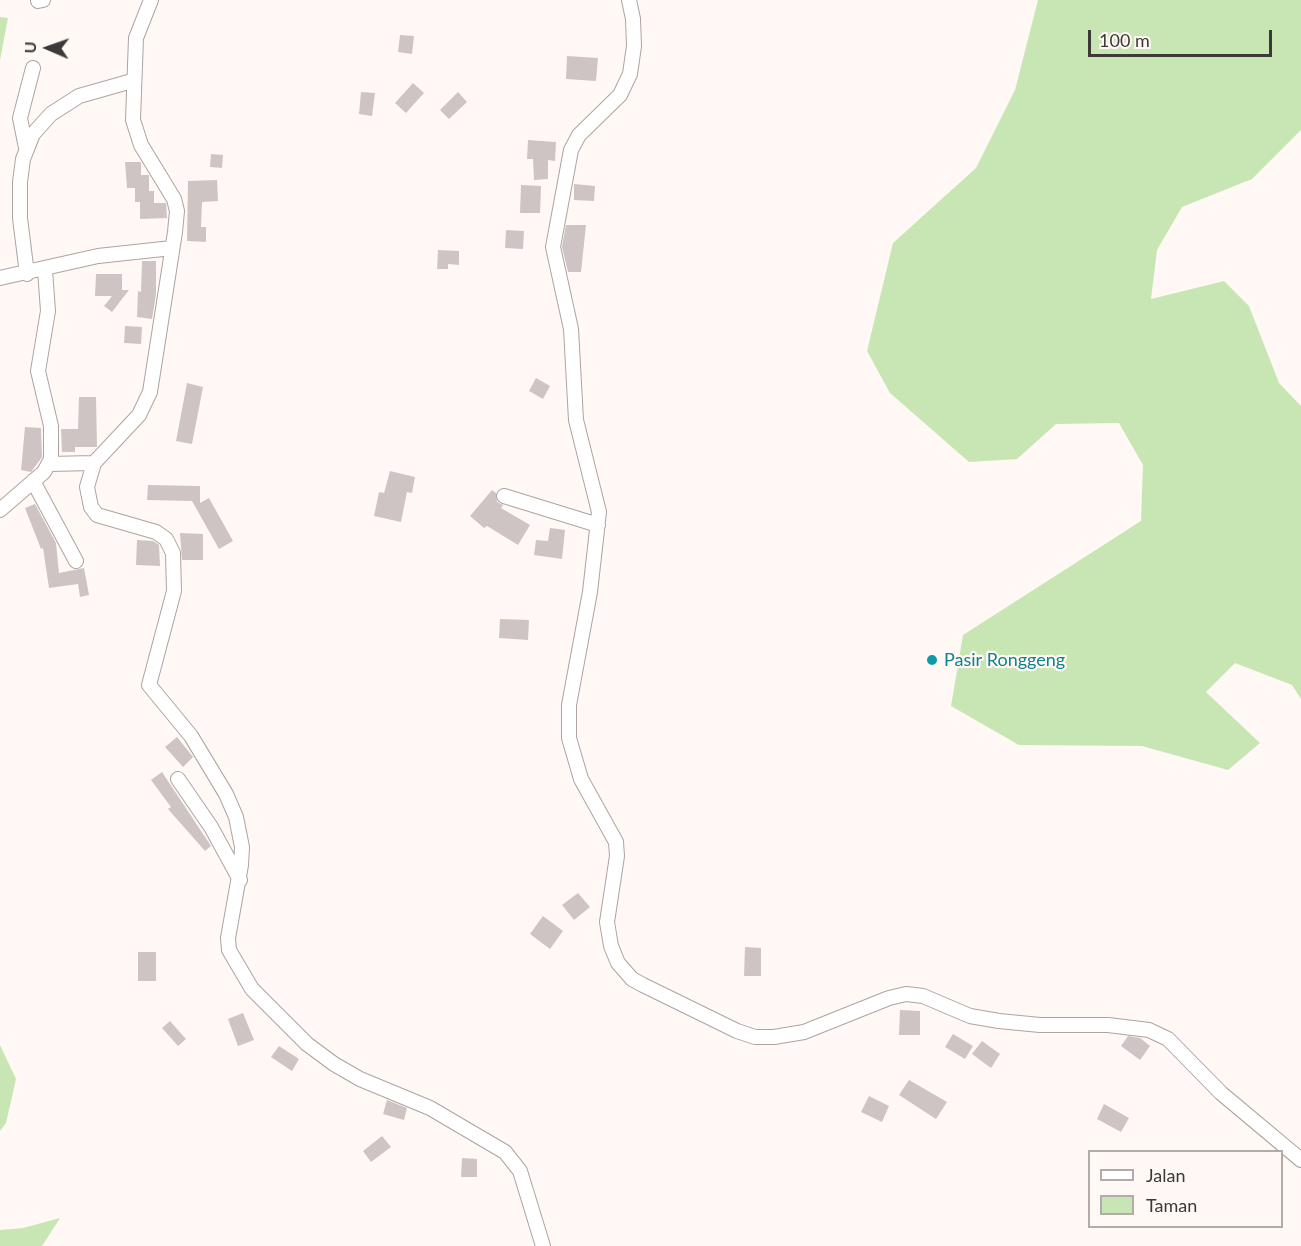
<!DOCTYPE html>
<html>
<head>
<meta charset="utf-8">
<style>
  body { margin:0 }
  #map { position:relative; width:1301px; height:1246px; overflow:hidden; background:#fff8f5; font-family:Lato,sans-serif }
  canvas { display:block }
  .legend { position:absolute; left:1088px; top:1150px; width:195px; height:78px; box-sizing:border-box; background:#fff8f5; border:2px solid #b1aca9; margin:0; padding:8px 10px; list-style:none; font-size:18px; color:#3d3938 }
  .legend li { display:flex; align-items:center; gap:12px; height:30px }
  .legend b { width:30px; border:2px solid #b1aca9 }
  .north { position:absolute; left:18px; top:18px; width:60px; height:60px; -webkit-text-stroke:4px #fff8f5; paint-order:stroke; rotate:272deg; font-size:16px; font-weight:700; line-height:24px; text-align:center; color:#3d3938 }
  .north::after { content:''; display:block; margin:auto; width:21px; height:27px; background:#3d3938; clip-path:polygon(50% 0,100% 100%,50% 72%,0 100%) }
  .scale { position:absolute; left:1088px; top:30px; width:184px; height:27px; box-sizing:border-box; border:3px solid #3d3938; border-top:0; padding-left:8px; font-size:18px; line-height:21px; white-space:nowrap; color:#3d3938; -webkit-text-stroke:4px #fff8f5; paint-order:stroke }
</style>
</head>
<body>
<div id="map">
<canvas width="1301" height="1246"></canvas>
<ul class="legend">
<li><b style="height:8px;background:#fff"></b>Jalan</li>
<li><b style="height:16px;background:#c8e6b4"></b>Taman</li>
</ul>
<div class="north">U</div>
<div class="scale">100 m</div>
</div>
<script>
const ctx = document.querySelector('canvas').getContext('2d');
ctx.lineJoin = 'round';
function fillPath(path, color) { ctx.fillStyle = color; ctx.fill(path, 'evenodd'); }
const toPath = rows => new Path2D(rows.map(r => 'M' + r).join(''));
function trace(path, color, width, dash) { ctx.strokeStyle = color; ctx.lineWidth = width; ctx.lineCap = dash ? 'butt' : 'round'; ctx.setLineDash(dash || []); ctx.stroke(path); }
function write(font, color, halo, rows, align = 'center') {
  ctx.font = font + ' Lato,sans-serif'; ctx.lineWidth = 4.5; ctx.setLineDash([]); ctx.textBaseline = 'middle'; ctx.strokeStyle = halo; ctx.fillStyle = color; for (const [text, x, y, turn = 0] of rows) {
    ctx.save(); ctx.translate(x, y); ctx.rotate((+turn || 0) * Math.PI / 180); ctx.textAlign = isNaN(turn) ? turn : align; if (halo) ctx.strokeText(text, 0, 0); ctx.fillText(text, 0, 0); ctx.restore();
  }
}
fillPath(toPath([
  [1038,0,1301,0,1301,130,1252,179,1182,207,1157,250,1151,299,1224,281,1249,306,1279,383,1301,406,1301,699,1292,685,1235,663,1206,692,1260,743,1228,770,1142,746,1019,745,951,706,963,635,1141,521,1143,465,1119,423,1056,424,1017,459,969,462,890,393,867,351,893,243,976,168,1015,90],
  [0,17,8,18,0,60],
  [0,1045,16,1079,6,1123,0,1131],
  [60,1218,42,1246,0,1246,0,1230,23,1228]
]), '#c8e6b4');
fillPath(toPath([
  [400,35,414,36,412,54,398,52],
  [567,56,598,58,596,81,566,79],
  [413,83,424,93,406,113,395,103],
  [361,92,375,93,372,116,359,114],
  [458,92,467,102,449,119,440,110],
  [528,140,556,142,555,161,548,160,548,179,534,180,533,159,527,159],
  [211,154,223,155,222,168,210,167],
  [125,162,141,162,141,175,149,175,149,191,154,191,154,203,166,203,167,218,140,219,140,202,135,202,135,188,127,188],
  [217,180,218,201,202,202,201,227,206,227,206,242,187,241,188,181],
  [574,184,595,186,594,201,574,200],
  [521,185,541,186,540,213,520,213],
  [566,225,586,225,581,272,568,272,562,247],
  [506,230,524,231,523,249,505,248],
  [438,250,459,251,459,265,448,264,448,269,437,269],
  [142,261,156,261,156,294,152,319,137,317,138,291,141,292],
  [96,274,122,274,122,290,129,290,112,312,104,306,112,296,95,296],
  [125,326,142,327,141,344,124,343],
  [536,378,550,386,543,399,529,391],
  [187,383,203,387,192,444,176,441],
  [79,397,96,397,97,447,75,447,75,452,62,452,61,429,78,429],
  [25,427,41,428,42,457,31,472,21,470],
  [390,471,415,477,412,493,407,492,401,522,374,516,379,492,384,493],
  [148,485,200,486,200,503,209,498,233,541,219,549,192,501,147,500],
  [492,490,496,493,497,502,503,505,501,508,530,525,518,545,487,526,484,528,470,516],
  [35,504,56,543,59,573,84,568,89,595,80,597,78,584,49,588,43,548,41,549,25,508],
  [550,528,565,530,562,559,534,555,536,540,548,541],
  [180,533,203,534,203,560,182,560],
  [137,540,153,541,159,545,160,566,136,565],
  [500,619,529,620,528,640,499,638],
  [177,737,193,757,183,767,165,747],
  [162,772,211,846,205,851,168,809,171,807,151,780],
  [578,893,590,907,574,920,562,905],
  [543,916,563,931,550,949,530,934],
  [745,947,761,948,761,976,744,976],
  [138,952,156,952,156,981,138,981],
  [900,1010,920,1011,920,1035,899,1035],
  [243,1013,254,1040,238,1046,228,1019],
  [170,1021,186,1039,178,1046,162,1028],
  [953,1034,973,1046,965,1059,945,1047],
  [1128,1036,1140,1038,1150,1046,1140,1060,1121,1046],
  [982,1041,1000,1054,991,1068,972,1054],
  [279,1046,299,1059,292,1071,271,1057],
  [909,1080,947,1102,936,1119,899,1095],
  [869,1096,889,1106,882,1122,861,1112],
  [387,1100,407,1108,404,1120,383,1114],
  [1104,1104,1129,1118,1121,1132,1097,1119],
  [382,1136,391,1147,371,1162,363,1151],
  [462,1158,477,1159,477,1177,461,1177]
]), '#cec4c3');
const minor = toPath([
  [151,0,136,38,133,120,141,145,174,199,177,211,175,232,150,392,139,415,94,463,87,487,91,507,97,515,156,532,166,539,173,553,174,591,149,685,191,736,226,794,236,817,242,847,241,865,228,938,229,950,252,989,307,1044,334,1064,360,1079,430,1108,505,1152,520,1171,543,1246],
  [629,0,633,19,634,46,630,74,620,95,579,135,571,150,553,247,571,329,576,420,599,512,590,592,569,705,569,738,581,779,616,842,617,856,607,922,611,946,618,963,632,979,643,985,737,1031,755,1037,774,1037,804,1032,889,998,906,994,923,996,970,1016,999,1021,1040,1025,1108,1025,1149,1030,1168,1039,1221,1093,1301,1160],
  [38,1,43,0],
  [26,148,20,118,33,68],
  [27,274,20,218,20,182,23,159,33,134,51,114,79,96,132,81],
  [0,278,98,256,172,248],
  [49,464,94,463],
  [33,481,76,561],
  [504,496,598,525],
  [0,510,44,472,51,459,51,426,38,371,48,311,45,270],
  [178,779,211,827,240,880]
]);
trace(minor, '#aca4a0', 16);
trace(minor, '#fff', 14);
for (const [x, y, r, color] of [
  [932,660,6,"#0f9aa8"]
]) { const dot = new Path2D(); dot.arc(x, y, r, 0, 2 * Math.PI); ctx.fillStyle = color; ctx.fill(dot); trace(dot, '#fff8f5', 2); }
write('18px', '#0d838f', '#fff8f5', [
  ["Pasir Ronggeng",944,660]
], 'left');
</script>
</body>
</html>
